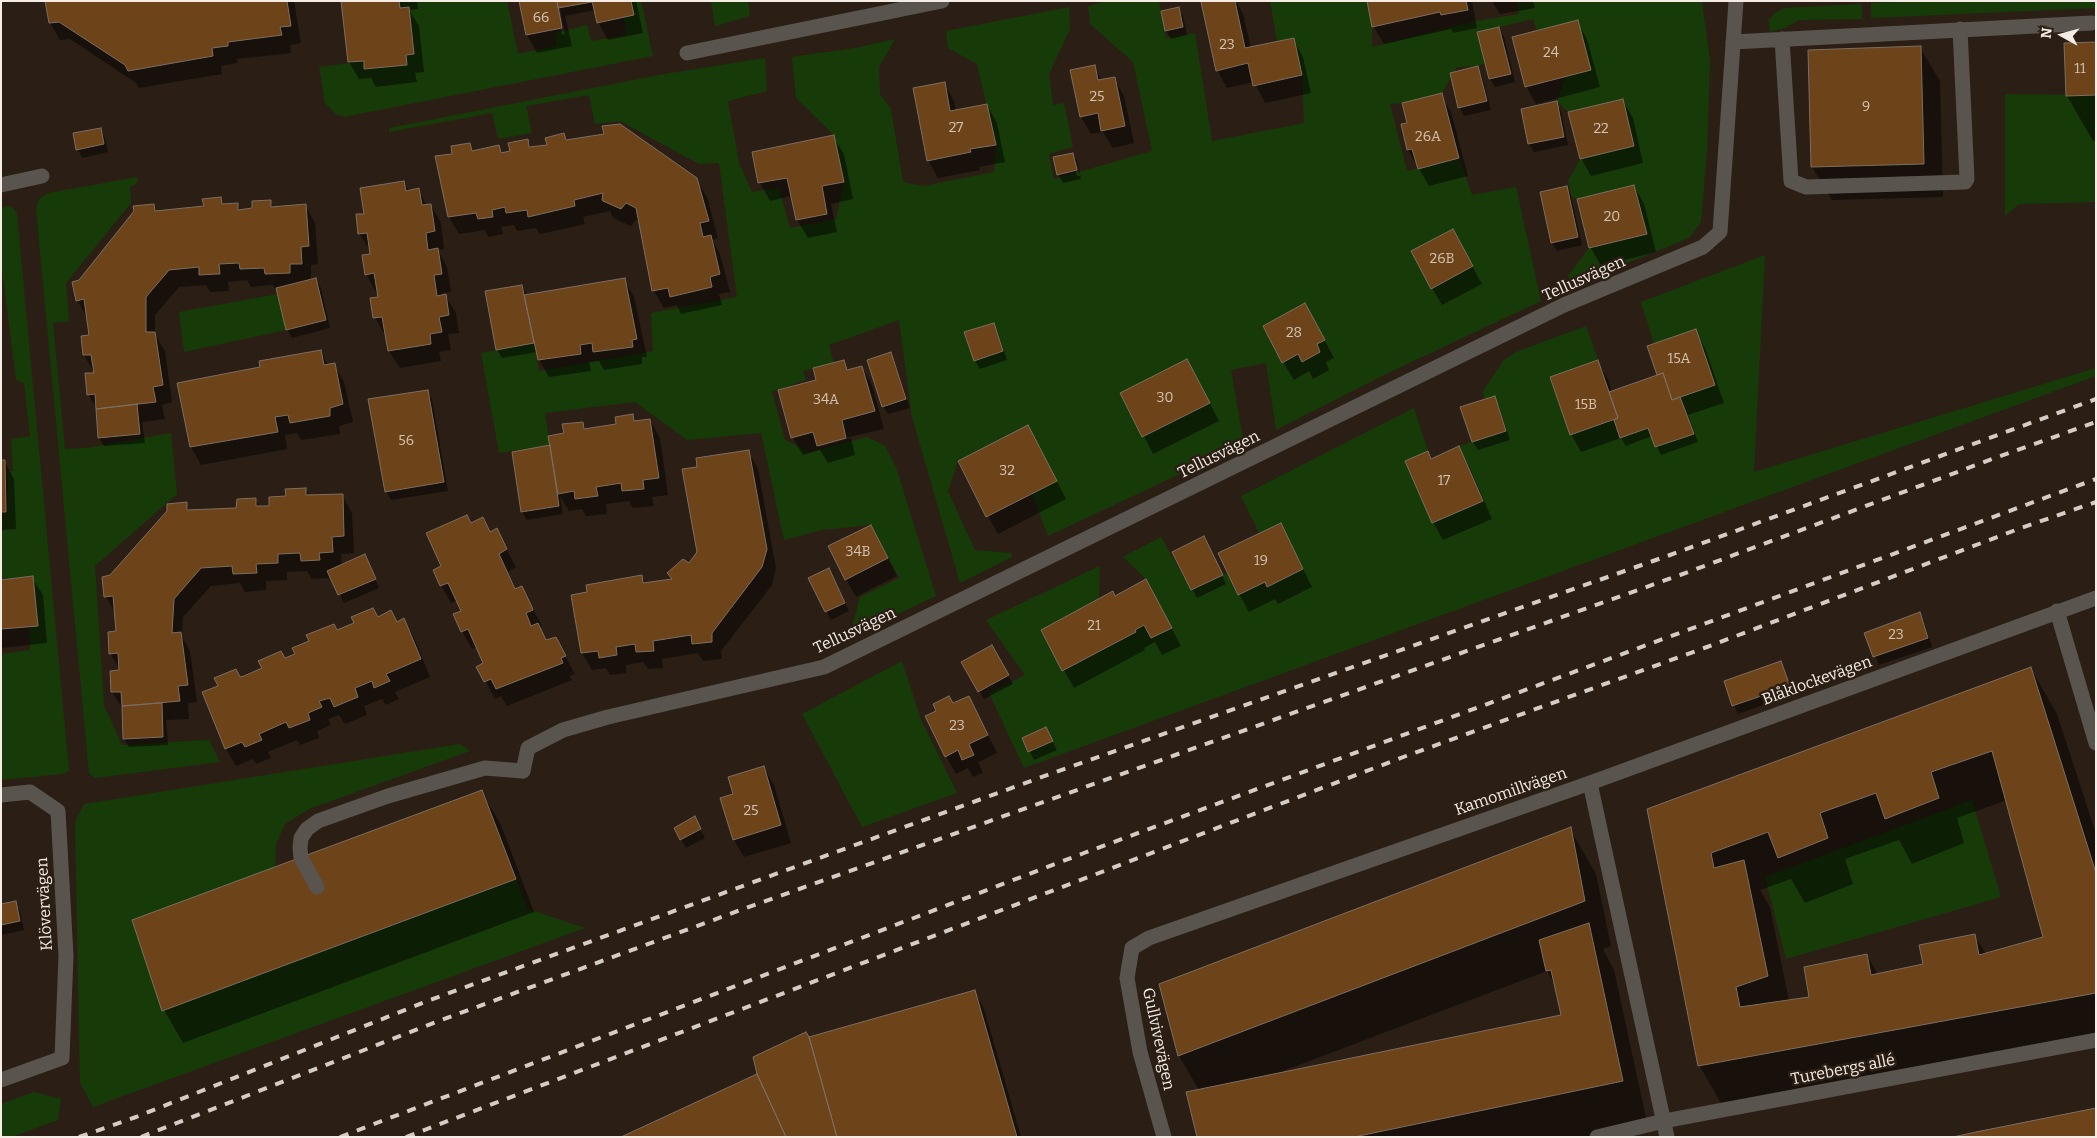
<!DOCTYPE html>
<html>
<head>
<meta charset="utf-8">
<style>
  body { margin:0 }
  #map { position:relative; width:2097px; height:1138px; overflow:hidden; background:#2b1f15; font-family:Bitter,serif }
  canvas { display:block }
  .frame { position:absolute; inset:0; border:2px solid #f4ece5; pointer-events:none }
  .north { position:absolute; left:2037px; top:10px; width:50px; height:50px; -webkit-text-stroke:4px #2b1f15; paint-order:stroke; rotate:277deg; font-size:14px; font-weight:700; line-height:20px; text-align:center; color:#f4ece5 }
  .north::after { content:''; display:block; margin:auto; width:18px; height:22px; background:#f4ece5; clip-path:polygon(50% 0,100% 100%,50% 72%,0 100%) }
</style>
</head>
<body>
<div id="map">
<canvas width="2097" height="1138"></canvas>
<div class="frame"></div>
<div class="north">N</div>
</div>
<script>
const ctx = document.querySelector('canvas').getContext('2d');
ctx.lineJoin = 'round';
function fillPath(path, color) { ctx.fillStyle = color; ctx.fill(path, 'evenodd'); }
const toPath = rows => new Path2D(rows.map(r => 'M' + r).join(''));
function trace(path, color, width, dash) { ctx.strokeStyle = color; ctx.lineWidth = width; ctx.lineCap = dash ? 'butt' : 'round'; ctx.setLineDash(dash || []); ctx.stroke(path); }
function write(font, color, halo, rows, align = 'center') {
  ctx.font = font + ' Bitter,serif'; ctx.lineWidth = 5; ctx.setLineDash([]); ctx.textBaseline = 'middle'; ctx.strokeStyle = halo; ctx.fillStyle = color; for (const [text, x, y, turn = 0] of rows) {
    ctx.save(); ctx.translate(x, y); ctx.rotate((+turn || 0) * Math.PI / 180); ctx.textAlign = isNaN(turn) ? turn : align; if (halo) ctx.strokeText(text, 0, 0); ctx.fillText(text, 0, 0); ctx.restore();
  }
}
fillPath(toPath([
  [399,1,507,1,518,54,556,46,555,33,587,25,591,41,626,35,624,17,634,15,631,1,641,1,653,56,344,117,336,114,325,103,319,67,364,61,365,69,407,65,406,55,414,54,409,7,400,8],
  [711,1,748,1,750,16,715,26],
  [1107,1,1159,1,1166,38,1195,33,1212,141,1304,123,1302,75,1294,38,1277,41,1270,1,1367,1,1372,27,1372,47,1476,21,1519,14,1517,1,1702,1,1710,61,1707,150,1701,222,1689,238,1571,286,1568,276,1589,248,1647,234,1634,185,1577,199,1572,197,1568,181,1580,159,1634,146,1623,100,1568,112,1557,101,1566,76,1537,31,1533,19,1478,32,1485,63,1478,66,1457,67,1442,93,1402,103,1390,104,1407,171,1459,158,1472,195,1516,187,1541,301,1386,374,1276,430,1266,363,1231,370,1244,444,1048,536,1032,494,1056,481,1028,425,958,461,948,491,975,550,1011,553,1012,557,960,583,912,417,899,320,829,345,834,363,803,371,806,380,772,392,785,440,810,452,867,437,885,446,896,467,936,596,855,634,853,623,860,597,899,578,871,525,822,530,784,540,761,433,687,440,635,402,545,413,550,445,499,453,481,353,534,343,539,371,653,351,651,313,737,297,719,163,699,164,620,121,595,124,589,95,526,106,532,133,498,139,492,113,389,132,389,128,664,74,765,58,767,91,728,101,739,163,752,192,779,188,790,228,836,219,844,182,834,135,796,98,792,57,855,48,895,39,879,67,880,94,891,109,903,182,923,186,994,172,996,145,977,64,948,48,946,31,1069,7,1070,29,1049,74,1053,105,1064,103,1073,147,1049,154,1054,179,1152,151,1133,62,1090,24,1088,6],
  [1453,229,1472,266,1431,288,1411,251],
  [1305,303,1320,352,1302,362,1298,354,1282,362,1263,326],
  [1187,359,1210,403,1142,437,1120,393],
  [1929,1,2096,1,2096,8,1871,18,1871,3],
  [1862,4,1862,19,1799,20,1785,28,1770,32,1769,20,1775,13,1784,8],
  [2005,94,2096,95,2096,202,2019,204,2005,216],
  [138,177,137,184,130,187,131,203,66,283,69,321,53,323,65,449,86,448,171,433,177,494,95,566,104,705,122,745,209,740,220,762,95,778,89,773,36,209,39,199,48,193],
  [8,206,13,208,17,214,69,771,62,774,1,780,1,654,30,650,29,627,38,625,33,576,1,579,1,514,8,513,8,471,13,471,11,439,30,436,24,383,16,380,1,261,1,208],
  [1765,255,1754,472,2096,368,2096,376,1024,768,989,693,1025,675,986,620,1100,566,1099,598,1041,630,1063,671,1136,633,1135,630,1144,625,1151,638,1172,628,1146,579,1123,557,1161,537,1191,590,1227,573,1238,595,1265,582,1267,587,1303,569,1281,523,1259,533,1241,496,1414,408,1428,451,1405,461,1483,501,1459,446,1506,431,1495,396,1484,399,1483,391,1504,360,1516,352,1586,326,1598,360,1550,378,1570,435,1614,420,1620,438,1648,428,1655,447,1693,434,1680,397,1715,385,1696,330,1654,344,1641,302],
  [1046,727,1053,741,1028,752,1022,738],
  [278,294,286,330,184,352,179,312],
  [902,661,921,720,957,793,862,827,802,714],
  [460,744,470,751,309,809,285,824,276,844,275,868,163,1010,516,879,527,906,525,908,585,928,93,1107,80,1083,75,822,84,804],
  [1972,800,2001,897,1786,959,1765,877],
  [34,1092,61,1099,58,1120,11,1137,1,1137,1,1104]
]), '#173b08');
fillPath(toPath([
  [142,1,294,1,301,43,290,45,291,53,237,59,237,63,221,66,222,74,139,88,136,83,70,39,60,40,50,23],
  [343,1,417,1,418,9,409,10,419,26,424,72,415,73,417,82,376,87,371,78,359,79,349,62],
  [520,1,636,1,643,33,608,40,598,22,595,10,565,16,572,46,537,53,527,35],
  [556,5,560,8,565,34,562,35],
  [1211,1,1236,1,1243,14,1251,48,1293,39,1303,57,1311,93,1265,103,1254,82,1227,88,1217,70],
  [1369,1,1472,1,1477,28,1453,33,1451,29,1384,44,1373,26],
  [1492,1,1533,1,1535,8,1500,14],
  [1178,8,1183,16,1187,35,1171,39,1166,30],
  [1577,22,1587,39,1600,87,1536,104,1526,86],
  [1499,28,1504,37,1515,82,1495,87,1490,79],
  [2096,43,2096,141,2093,141,2067,96],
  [1920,48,1940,81,1943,197,1832,200,1812,167],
  [1094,67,1102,81,1114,78,1124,96,1134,143,1113,148,1103,132,1091,134,1081,117,1071,71],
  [1477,67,1482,76,1491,110,1464,116,1460,108,1452,74],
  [944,83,954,101,956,111,987,105,997,123,1005,162,979,167,980,170,938,178,928,160],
  [1441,95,1451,112,1468,176,1429,186,1408,150,1408,124],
  [1623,101,1633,118,1643,163,1591,176,1581,158],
  [1556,103,1561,111,1568,145,1534,152,1529,144],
  [100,129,105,138,108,152,82,158,78,149],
  [564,135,568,141,696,179,707,197,718,238,712,240,720,254,730,292,719,294,722,305,681,314,677,305,664,308,654,291,639,222,636,220,631,226,613,218,610,211,583,217,585,224,540,234,536,228,517,231,514,225,501,227,503,234,488,237,485,230,459,234,449,217,454,155,470,145,474,152,498,147,502,154,512,152,527,141,532,148,548,146],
  [833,137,844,154,853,199,831,204,837,232,808,238,797,220,792,196,770,201,760,183,753,153],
  [1073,154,1078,163,1081,179,1063,183,1058,174],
  [1074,162,1077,162,1080,176,1077,176],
  [404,182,409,191,418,189,427,206,431,205,441,223,444,249,438,250,447,267,451,292,443,293,443,296,445,295,456,313,459,333,448,334,451,350,439,352,441,361,400,368,389,351,387,335,385,335,375,317,380,298,379,292,376,292,366,274,371,251,359,234,366,215],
  [1634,186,1644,204,1656,252,1601,266,1591,248,1579,200],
  [1566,187,1571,196,1582,245,1557,251,1552,243,1541,193],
  [220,199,224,205,237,204,241,211,253,210,270,201,274,208,305,205,315,223,318,264,311,265,311,280,316,279,321,288,330,328,292,338,287,329,278,291,276,291,273,285,251,287,247,280,228,282,229,291,210,292,206,285,179,287,155,315,155,335,165,351,172,402,162,405,165,419,142,422,145,443,104,446,99,438,97,409,88,394,95,374,84,355,90,336,87,317,77,300,79,281,153,206,157,212,205,207],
  [1462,248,1482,284,1442,305,1432,288],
  [624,280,634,297,647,357,642,357,642,364,604,370,599,361,589,362,591,371,549,377,539,360,537,352,502,358,497,350,522,286,527,295],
  [1315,322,1334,358,1326,362,1329,370,1313,379,1309,371,1294,380,1283,362],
  [993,324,998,333,1007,360,980,369,975,361],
  [1695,331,1705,348,1724,403,1688,415,1698,442,1661,455,1652,436,1626,446,1621,438,1581,452,1571,434,1597,362,1608,379,1612,392,1659,376,1649,347],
  [321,352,328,365,334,365,344,382,353,422,339,426,340,434,301,440,297,433,285,435,287,449,201,465,191,447,178,384,261,368],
  [890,353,895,362,910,408,888,414,883,406],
  [1187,360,1219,421,1153,454,1122,393],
  [843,362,848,371,862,367,872,385,884,429,819,444,819,447,851,438,855,455,828,463,820,450,803,455,792,437,818,381],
  [427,391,432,399,448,491,391,500,386,491],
  [1494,398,1499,406,1510,440,1478,450,1473,442],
  [633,416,636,422,650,420,660,438,668,495,652,497,654,506,633,508,629,501,606,504,607,514,586,516,582,509,569,511,560,496,563,514,527,520,522,512,551,446,582,423,586,430,617,425],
  [1038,444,1066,499,998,534,959,462],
  [1459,448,1469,466,1492,519,1443,540,1433,522,1427,452,1432,460],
  [748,451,758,469,776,568,772,585,721,651,722,659,703,661,698,653,662,659,663,668,648,669,643,662,626,665,626,673,610,675,606,668,592,670,582,653,588,593,641,576,646,584,672,580,668,573,689,565,698,552,699,469],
  [1,461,4,461,14,479,16,529,1,530],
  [305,489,310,496,342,495,352,513,354,553,341,554,342,566,369,564,379,588,344,603,330,572,329,578,312,579,307,571,287,572,287,580,266,581,266,590,245,592,240,583,211,586,183,617,182,637,190,651,197,702,188,703,189,719,166,720,168,745,129,747,124,739,123,709,112,692,121,671,110,653,118,633,116,614,106,597,111,576,186,504,190,511,237,509,255,499,260,507,270,507],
  [1281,524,1312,587,1278,604,1275,599,1249,612,1239,594],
  [471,525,490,533,496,530,516,567,508,572,516,590,521,587,542,626,540,629,547,641,555,638,575,674,569,676,572,680,507,706,501,696,495,699,478,667,485,664,477,647,472,649,462,631,463,612,458,600,451,603,441,585,442,567],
  [881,544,897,576,856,597,846,579],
  [1208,546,1226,584,1197,598,1174,553],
  [32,578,43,595,47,643,1,648,1,581],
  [810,578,833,578,849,611,831,620],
  [1115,597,1156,599,1181,646,1162,655,1155,642,1144,648,1145,650,1074,688,1042,631],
  [1919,614,1924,622,1932,647,1879,665,1865,633],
  [377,618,397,624,404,620,414,637,430,677,395,692,399,699,386,705,382,699,364,706,367,715,345,724,339,715,328,719,331,725,317,731,319,738,300,745,297,740,268,752,271,758,256,764,253,759,236,766,226,749,240,678,285,660,337,632],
  [992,647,1013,684,984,699,963,663],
  [1780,662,1794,694,1738,714,1734,705],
  [2031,669,2057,714,2096,834,2096,1043,1725,1110,1699,1065,1648,810],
  [2007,800,2045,938,1986,954,1974,935,1924,965,1878,975,1867,955,1810,998,1789,1001,1770,907,1760,890,1791,879,1805,903,1853,884,1845,859,1899,840,1912,864,1964,843,1957,818],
  [969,697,997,753,978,762,983,773,973,777,968,768,956,774,946,756,952,705],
  [1050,737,1057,750,1034,760,1023,739],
  [764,768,774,785,791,843,744,857,734,840,735,795],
  [481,791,501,825,534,912,183,1043,164,1010],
  [699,826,705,838,686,848,675,828],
  [1570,829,1596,874,1611,946,1603,949,1614,970,1648,1127,1600,1137,1198,1137,1199,1090,1179,1056,1161,985],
  [1547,971,1555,985,1562,1016,1283,1073,1283,1071],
  [15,902,20,911,24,930,1,935,1,905],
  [974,991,984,1009,1021,1137,623,1137,756,1075,809,1039]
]), '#0007');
const building = toPath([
  [45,1,287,1,291,26,280,27,282,35,228,42,228,46,212,48,213,56,128,71,125,65,59,22,49,23,45,1],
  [341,1,399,1,400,8,409,7,414,54,406,55,407,65,364,69,364,61,348,62,341,1],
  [519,1,557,1,562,28,526,35,519,1],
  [557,1,592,1,592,2,558,8,557,1],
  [631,1,634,15,597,23,592,1,631,1],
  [1205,1,1235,1,1245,48,1294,38,1302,75,1253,86,1248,63,1216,71,1201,2,1205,1],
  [1367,1,1466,1,1468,10,1441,15,1440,12,1372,27,1367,1],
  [1179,7,1183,27,1165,31,1161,11,1179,7],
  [1578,20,1591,70,1525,87,1512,37,1578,20],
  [1499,27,1511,74,1489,79,1477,32,1499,27],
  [2096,42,2096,95,2066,96,2064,43,2096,42],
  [1921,46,1924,164,1811,167,1808,50,1921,46],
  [1095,65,1098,80,1115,77,1125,126,1101,131,1098,113,1080,117,1070,70,1095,65],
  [1478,66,1487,101,1458,108,1450,73,1478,66],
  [945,82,950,111,987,104,996,145,970,149,971,152,927,161,913,88,945,82],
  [1442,93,1459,158,1418,169,1412,149,1407,150,1401,124,1407,123,1402,103,1442,93],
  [1623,99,1634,146,1580,159,1568,112,1623,99],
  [1557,101,1564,137,1528,144,1521,109,1557,101],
  [620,124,697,178,709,221,700,223,703,237,711,235,720,274,710,277,712,287,670,297,668,288,652,291,636,208,626,203,621,209,603,201,602,200,603,193,574,200,575,206,528,217,527,210,506,213,505,207,492,210,493,217,478,219,476,213,448,217,435,156,452,154,451,146,470,143,472,151,499,145,501,153,510,151,508,143,528,139,529,147,547,145,545,138,564,133,566,140,604,134,602,126,620,124],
  [101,128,104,144,76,150,73,133,101,128],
  [834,135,844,182,822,186,827,214,796,220,787,178,758,183,752,152,834,135],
  [1073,153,1077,170,1057,175,1053,157,1073,153],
  [404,181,406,191,419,188,422,205,431,204,435,231,426,233,428,250,438,248,442,274,434,275,437,296,446,294,449,315,439,317,442,332,430,334,431,344,388,351,382,317,373,318,370,298,378,297,374,273,365,275,362,255,370,254,367,233,358,234,356,214,364,214,360,188,404,181],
  [1634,185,1647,234,1589,248,1577,199,1634,185],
  [1567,186,1578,237,1551,243,1540,192,1567,186],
  [221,197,222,204,238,203,238,210,252,208,252,201,271,200,271,207,306,204,309,246,301,247,302,264,290,264,290,273,265,274,264,268,240,269,239,263,219,264,220,274,217,274,199,275,199,267,169,270,146,297,146,332,155,332,163,385,153,387,156,402,96,409,95,394,87,395,85,373,94,373,91,355,83,355,81,336,89,335,84,299,76,301,72,282,79,280,134,211,133,206,154,204,155,211,204,206,202,199,221,197],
  [1453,229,1473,266,1431,289,1411,251,1453,229],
  [316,278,326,320,286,330,276,288,316,278],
  [625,278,637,339,632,340,633,347,593,352,592,343,580,345,581,354,538,360,524,295,625,278],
  [522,285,534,343,496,350,485,291,522,285],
  [1305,303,1325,340,1317,344,1320,352,1302,362,1298,354,1282,363,1263,326,1305,303],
  [994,323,1003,351,974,361,964,332,994,323],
  [1696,329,1715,385,1672,400,1663,373,1657,375,1647,346,1696,329],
  [321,350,324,365,335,363,343,404,330,408,330,416,290,423,288,415,275,417,278,432,190,447,177,383,260,367,259,361,321,350],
  [891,352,906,399,882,407,867,360,891,352],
  [1187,359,1210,403,1142,437,1120,393,1187,359],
  [844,360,847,370,862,366,875,411,842,420,846,438,817,446,813,432,791,438,778,390,816,380,813,368,844,360],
  [1598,360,1618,418,1570,435,1550,377,1598,360],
  [1663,373,1672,400,1680,397,1694,434,1655,447,1648,428,1620,438,1614,420,1618,418,1609,392,1663,373],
  [428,390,444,482,385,492,368,399,428,390],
  [1495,396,1506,431,1472,442,1460,407,1495,396],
  [137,404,140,434,98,438,96,409,137,404],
  [633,414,634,421,650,419,659,478,643,480,644,489,622,491,621,483,596,487,598,496,575,499,574,491,558,494,548,436,564,433,562,424,583,422,584,429,616,424,615,417,633,414],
  [1028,425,1057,481,986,517,958,461,1028,425],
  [550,445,559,506,521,512,512,452,550,445],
  [1459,446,1483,501,1432,523,1405,461,1428,451,1431,459,1459,446],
  [749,450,767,549,762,567,712,633,712,642,692,644,691,635,653,641,654,651,636,652,635,644,616,647,617,655,599,658,598,651,581,653,571,595,587,592,586,585,642,575,643,583,672,579,667,573,683,559,689,563,697,552,682,469,697,467,696,458,749,450],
  [1,460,5,460,6,512,1,512,1,460],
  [306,488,306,495,343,494,344,536,332,537,333,552,319,553,320,560,301,561,300,553,278,554,278,563,256,564,257,573,233,574,232,566,201,568,174,599,172,633,181,632,188,685,178,686,180,701,122,706,121,692,111,692,110,671,119,670,118,653,109,654,108,632,116,631,113,596,104,597,102,577,110,575,167,511,167,504,187,502,187,510,236,508,237,499,256,498,256,506,269,506,269,497,286,496,285,489,306,488],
  [467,515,471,523,483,517,490,532,497,528,507,549,499,554,515,589,522,586,532,607,533,610,526,613,531,626,538,623,546,640,556,637,566,656,561,658,563,663,496,689,491,679,484,682,476,667,483,663,468,629,461,632,453,614,461,611,448,583,440,586,433,570,441,566,426,533,467,515],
  [1281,523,1303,569,1267,587,1265,582,1238,595,1218,553,1281,523],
  [871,525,888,558,845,580,828,546,871,525],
  [1204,536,1223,575,1191,590,1172,552,1204,536],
  [365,554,376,579,338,595,327,571,365,554],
  [829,568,845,603,825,612,808,578,829,568],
  [33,576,38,626,1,629,1,580,33,576],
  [1146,579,1172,628,1151,638,1144,625,1135,630,1136,632,1062,671,1041,630,1113,591,1115,596,1146,579],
  [373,608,378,617,391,610,397,622,404,618,421,659,386,674,390,681,374,688,372,681,355,688,358,697,334,707,330,698,319,701,322,707,308,713,310,720,289,728,286,722,259,734,262,740,245,747,242,742,225,749,202,692,218,686,214,678,236,669,240,677,244,676,262,668,258,661,281,651,285,658,295,654,292,648,309,641,306,635,334,624,337,630,354,623,351,617,373,608],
  [1920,612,1928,638,1873,657,1864,633,1920,612],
  [992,645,1009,675,978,692,961,662,992,645],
  [1781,661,1790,686,1732,706,1724,681,1781,661],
  [2031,667,2096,873,2096,993,1698,1066,1647,809,2031,667],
  [1992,751,2043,937,1979,955,1975,934,1919,945,1923,964,1871,975,1867,954,1804,967,1809,997,1740,1007,1736,987,1768,976,1744,860,1714,868,1711,853,1768,832,1778,858,1828,838,1820,813,1876,793,1885,819,1939,798,1931,772,1992,751],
  [949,696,953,703,969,696,988,735,969,744,974,755,962,760,958,750,945,757,925,716,936,711,933,704,949,696],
  [162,703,163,737,123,739,122,706,162,703],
  [1046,727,1053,741,1028,752,1022,738,1046,727],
  [764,766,781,825,733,840,720,798,733,794,728,777,764,766],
  [482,790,516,879,162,1011,132,920,482,790],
  [695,816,701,829,680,840,674,828,695,816],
  [1571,827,1585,901,1178,1056,1159,984,1571,827],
  [16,901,20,921,1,925,1,904,16,901],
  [1589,923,1623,1081,1354,1137,1197,1137,1186,1092,1561,1015,1551,970,1546,971,1539,940,1589,923],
  [975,990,1017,1137,837,1137,809,1037,975,990],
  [806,1032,809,1037,837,1137,786,1137,757,1074,753,1057,806,1032],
  [757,1074,786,1137,621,1137,757,1074],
  [2096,1108,2096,1137,1953,1137,1976,1132,2096,1108]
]);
fillPath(building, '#6d4319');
trace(building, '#7c6e61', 1);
trace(toPath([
  [1782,39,1791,181,1806,187,1965,182,1967,179,1960,29],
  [1733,42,2092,23],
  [317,887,301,858,300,848,301,838,307,829,318,821,388,796,485,768,523,771],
  [1164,1137,1140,1052,1127,978,1132,948,1149,938,1590,783,2096,598]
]), '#5a544f', 15);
trace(toPath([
  [687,53,942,1],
  [1,185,42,176],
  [2057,611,2096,743],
  [523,771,528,748,563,730,608,717,824,667,1564,305,1703,247,1720,232,1736,1],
  [1590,783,1667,1137],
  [1,795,30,792,58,811,66,956,62,1058,1,1080],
  [1597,1137,1664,1121,2096,1040]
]), '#5a544f', 15);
trace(toPath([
  [79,1137,136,1117,430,1000,1050,774,1670,555,2096,399],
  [141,1137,436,1022,746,908,1680,575,1995,458,2096,422],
  [340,1137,1084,853,2096,479],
  [406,1137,1406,756,1707,647,2021,528,2096,502]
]), '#d5ccc5', 4, [9, 9]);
write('14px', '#d2c2b2', null, [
  ["66",541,18],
  ["23",1227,45],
  ["24",1551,53],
  ["11",2080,69],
  ["25",1097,97],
  ["9",1866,107],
  ["27",956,128],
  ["22",1601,129],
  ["26A",1428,137],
  ["20",1612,217],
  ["26B",1442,259],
  ["28",1294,333],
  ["15A",1679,359],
  ["30",1165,398],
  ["34A",826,400],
  ["15B",1586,405],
  ["56",406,441],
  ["32",1007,471],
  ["17",1444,481],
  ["34B",858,552],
  ["19",1261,561],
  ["21",1094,626],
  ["23",1896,635],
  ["23",957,726],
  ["25",751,811]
]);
write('16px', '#f4ece5', '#2b1f15', [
  ["Tellusvägen",1584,279,-24],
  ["Tellusvägen",1219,455,-26],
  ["Tellusvägen",855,631,-25],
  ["Blåklockevägen",1817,681,-20],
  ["Kamomillvägen",1511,792,-19],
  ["Klövervägen",45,904,-93],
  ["Gullvivevägen",1158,1039,78],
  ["Turebergs allé",1843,1070,-11]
]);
</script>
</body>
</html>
